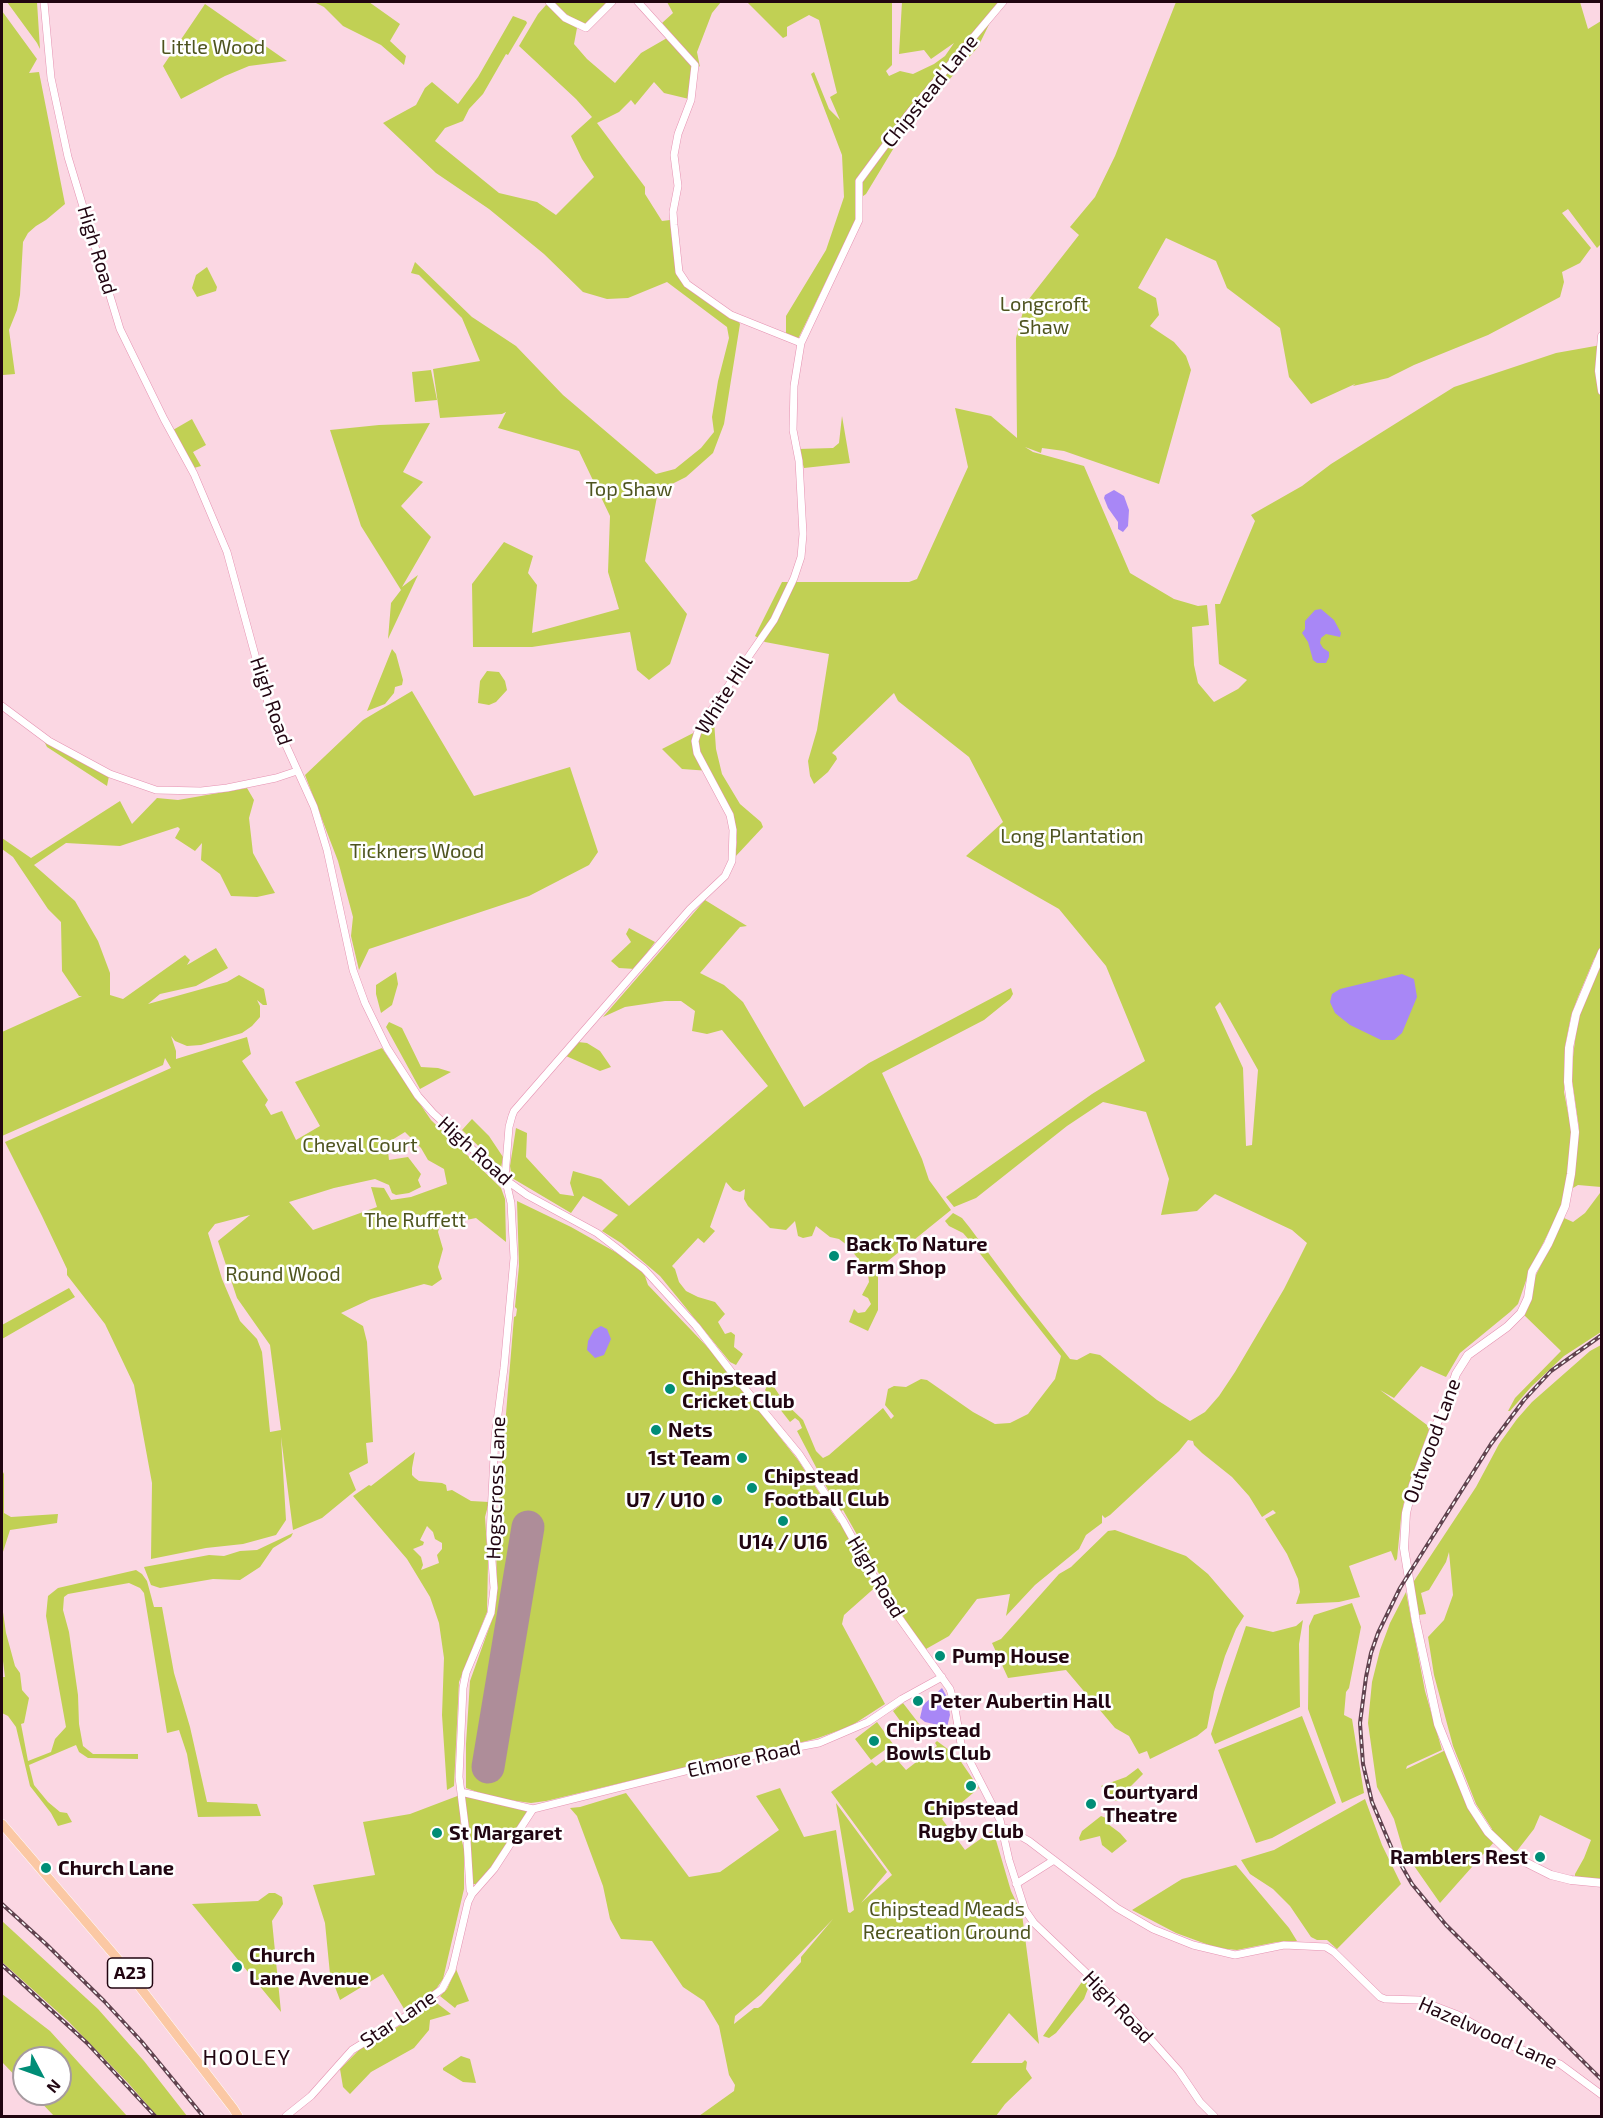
<!DOCTYPE html>
<html>
<head>
<meta charset="utf-8">
<style>
  body { margin:0 }
  #map { position:relative; width:1603px; height:2118px; overflow:hidden; background:#fbd7e3; font-family:"Exo 2",sans-serif }
  canvas { display:block }
  .frame { position:absolute; inset:0; border:3px solid #210511; pointer-events:none }
  .north { position:absolute; left:12px; top:2046px; width:60px; height:60px; box-sizing:border-box; background:#fff; border:2px solid #a69ba0; border-radius:50%; rotate:131deg; font-size:16px; font-weight:700; line-height:24px; text-align:center; color:#210511 }
  .north::after { content:''; display:block; margin:auto; width:21px; height:27px; background:#008d76; clip-path:polygon(50% 0,100% 100%,50% 72%,0 100%) }
</style>
</head>
<body>
<div id="map">
<canvas width="1603" height="2118"></canvas>
<div class="frame"></div>
<div class="north">N</div>
</div>
<script>
const ctx = document.querySelector('canvas').getContext('2d');
ctx.lineJoin = 'round';
function fillPath(path, color) { ctx.fillStyle = color; ctx.fill(path, 'evenodd'); }
const toPath = rows => new Path2D(rows.map(r => 'M' + r).join(''));
function trace(path, color, width, dash) { ctx.strokeStyle = color; ctx.lineWidth = width; ctx.lineCap = dash ? 'butt' : 'round'; ctx.setLineDash(dash || []); ctx.stroke(path); }
function write(font, color, halo, rows, align = 'center') {
  ctx.font = font + ' "Exo 2",sans-serif'; ctx.lineWidth = 5; ctx.setLineDash([]); ctx.textBaseline = 'middle'; ctx.strokeStyle = halo; ctx.fillStyle = color; for (const [text, x, y, turn = 0] of rows) {
    ctx.save(); ctx.translate(x, y); ctx.rotate((+turn || 0) * Math.PI / 180); ctx.textAlign = isNaN(turn) ? turn : align; if (halo) ctx.strokeText(text, 0, 0); ctx.fillText(text, 0, 0); ctx.restore();
  }
}
fillPath(toPath([
  [7,2,37,2,40,49,37,43],
  [314,2,369,2,400,24,390,41,406,56,404,65,381,45,343,26,324,7],
  [556,2,610,2,589,23,580,24,554,5],
  [667,2,721,2,712,13,697,52,700,67,662,23,673,13],
  [747,2,892,2,892,65,886,71,889,76,900,71,913,74,934,64,945,56,954,43,931,59,924,50,899,54,902,2,1000,2,978,47,904,131,866,194,856,201,856,220,798,339,786,334,786,316,826,250,844,197,842,155,811,74,814,72,829,109,840,120,830,97,837,93,819,20,809,15,787,27,787,36,783,38],
  [1176,2,1580,2,1588,29,1601,21,1601,244,1597,248,1568,209,1562,213,1591,248,1580,263,1562,272,1564,282,1560,297,1488,335,1414,365,1388,378,1353,386,1355,384,1311,404,1289,377,1280,328,1227,288,1216,261,1166,238,1138,288,1156,298,1159,315,1150,326,1174,342,1186,356,1191,370,1159,484,1064,451,1042,448,1041,453,1025,447,1033,452,1084,466,1130,573,1174,599,1198,606,1207,605,1209,625,1192,627,1194,665,1198,683,1214,702,1238,689,1247,680,1219,664,1215,604,1220,604,1255,521,1251,515,1302,486,1331,464,1454,387,1556,353,1601,345,1602,949,1594,959,1578,997,1571,1016,1565,1047,1564,1092,1572,1133,1568,1173,1563,1204,1530,1269,1518,1304,1510,1312,1460,1353,1446,1377,1421,1366,1394,1398,1380,1390,1427,1425,1429,1430,1406,1492,1401,1518,1397,1559,1395,1561,1391,1551,1349,1566,1360,1597,1339,1602,1296,1604,1300,1592,1298,1579,1287,1554,1265,1519,1276,1513,1273,1510,1262,1517,1249,1496,1232,1477,1202,1453,1194,1445,1193,1441,1188,1440,1179,1451,1110,1515,1105,1518,1102,1515,1102,1523,1086,1535,1079,1549,1035,1585,1006,1616,1010,1594,977,1599,949,1636,926,1649,908,1625,843,1510,841,1511,828,1490,797,1431,802,1428,799,1421,795,1418,790,1422,765,1390,770,1381,784,1402,803,1420,816,1451,823,1458,829,1455,883,1408,891,1419,894,1416,885,1405,888,1389,894,1386,906,1387,921,1379,927,1380,973,1412,995,1424,1010,1423,1028,1414,1055,1379,1061,1356,970,1241,963,1233,949,1226,945,1221,953,1213,962,1218,970,1228,1018,1293,1070,1359,1077,1360,1090,1353,1100,1355,1157,1400,1190,1421,1205,1412,1219,1396,1235,1372,1284,1289,1307,1243,1292,1230,1215,1194,1197,1211,1161,1215,1169,1179,1146,1112,1103,1102,1067,1126,976,1198,954,1207,946,1197,1092,1094,1145,1061,1106,966,1059,909,966,856,1003,822,969,757,898,701,894,693,832,753,836,756,837,759,828,772,814,784,810,776,808,761,817,730,829,654,765,642,755,636,782,582,909,582,917,579,968,467,955,408,991,416,1017,438,1016,338,1025,304,1079,235,1070,227,1095,197,1115,156],
  [1220,1002,1258,1070,1252,1145,1246,1146,1243,1068,1215,1007],
  [205,4,287,61,249,66,225,76,181,99,163,66],
  [546,5,549,6,560,18,577,28,574,44,587,59,615,83,641,53,667,38,693,66,689,99,664,93,654,82,635,105,631,100,619,112,597,123,645,187,645,194,662,221,670,220,675,264,685,284,737,319,740,324,724,424,713,453,686,477,658,491,645,561,687,614,670,664,649,680,637,670,630,632,532,647,473,647,472,584,504,542,533,556,528,573,537,585,532,633,619,609,608,572,610,516,579,451,498,428,506,412,502,414,440,418,433,369,480,361,462,318,419,275,411,273,415,262,472,317,516,346,563,395,656,474,675,469,701,448,714,432,712,417,718,381,729,338,727,327,667,282,628,298,607,299,583,292,544,254,489,209,436,173,383,123,416,105,425,88,432,82,458,104,478,77,513,16,526,21,527,23,508,55,506,54,483,94,469,109,463,121,445,128,435,141,499,193,537,202,556,215,594,177,582,159,571,136,592,117,576,99,519,46,538,14],
  [2,11,37,59,29,73,39,72,65,204,46,220,36,226,28,233,23,242,20,295,17,310,9,330,15,374,3,375,2,379],
  [207,267,217,287,216,291,197,297,192,288,196,275],
  [431,370,437,400,415,402,412,372],
  [842,416,850,463,804,468,798,449,833,448,839,443],
  [192,419,206,445,193,452,201,466,194,468,173,430],
  [430,423,403,472,423,482,401,506,431,537,402,587,418,575,388,639,391,603,401,590,361,526,330,430,379,425],
  [392,649,396,654,403,680,402,685,395,687,394,693,385,704,367,711],
  [487,671,499,672,505,681,507,690,496,702,489,705,478,703,480,681],
  [412,691,474,796,570,767,598,852,589,865,529,896,369,949,359,970,351,936,353,917,338,861,305,775,363,720],
  [722,701,714,721,716,749,722,774,740,804,761,822,763,827,735,857,737,842,733,817,710,771,682,769,662,749,703,728],
  [44,741,109,776,107,786,47,747],
  [247,788,254,800,249,818,253,853,275,893,257,897,231,896,220,874,201,860,202,843,195,851,175,838,180,829,178,827,120,846,66,843,34,865,75,901,98,941,110,973,110,995,123,999,185,955,190,960,187,965,216,948,228,968,196,986,160,994,148,1004,227,982,239,975,264,989,267,1005,263,1005,257,1000,260,1006,260,1017,252,1026,242,1033,201,1045,187,1046,175,1041,171,1036,176,1051,176,1059,247,1037,251,1054,242,1061,268,1100,265,1105,271,1115,282,1111,296,1140,320,1126,295,1082,382,1048,431,1120,501,1188,505,1199,506,1242,476,1218,466,1220,453,1213,447,1215,441,1222,438,1232,443,1249,438,1267,442,1279,432,1286,424,1284,371,1299,341,1313,363,1326,367,1342,373,1442,366,1443,368,1463,349,1473,356,1490,322,1518,293,1530,281,1437,286,1520,276,1535,243,1544,206,1548,151,1559,152,1483,134,1385,105,1324,67,1275,67,1269,42,1216,5,1142,171,1068,165,1058,163,1065,2,1136,2,1032,82,996,79,996,62,971,61,922,48,909,13,857,2,849,2,838,31,858,120,801,132,824,157,798,178,800],
  [405,1132,421,1148,428,1160,444,1169,447,1184,411,1197,391,1200,384,1188,371,1187,377,1207,313,1230,289,1202,334,1188,375,1179,389,1185,392,1193,396,1195,409,1193,421,1187,418,1180,421,1174,408,1157,389,1160,387,1143],
  [250,1215,218,1241,237,1298,270,1345,281,1430,270,1432,262,1352,257,1339,240,1321,222,1279,208,1233,215,1224],
  [705,900,747,926,740,927,700,973,724,985,743,1002,804,1107,869,1063,1011,988,1013,994,1010,999,984,1020,882,1073,922,1159,929,1180,951,1210,878,1269,878,1310,868,1331,849,1322,854,1309,858,1313,865,1312,871,1304,868,1298,862,1295,869,1282,868,1274,860,1261,847,1245,839,1239,830,1237,816,1226,812,1236,803,1238,798,1236,795,1221,786,1230,770,1228,748,1206,744,1199,745,1189,740,1192,733,1190,726,1182,710,1227,715,1231,704,1243,698,1238,672,1266,675,1269,679,1282,686,1291,698,1297,715,1302,725,1314,718,1322,725,1334,731,1332,735,1335,734,1347,743,1354,736,1365,730,1362,660,1276,621,1243,602,1231,618,1215,583,1196,571,1213,512,1178,510,1166,516,1128,527,1133,526,1157,560,1194,574,1196,570,1183,573,1171,601,1179,629,1206,768,1086,722,1030,707,1034,692,1031,695,1011,681,1001,665,1001,625,1007,603,1017],
  [629,928,655,942,635,969,619,968,611,961,631,942,626,934],
  [1601,958,1601,1187,1578,1185,1573,1188,1579,1128,1571,1073,1578,1016],
  [396,972,398,984,392,1005,381,1013,376,994,376,985],
  [389,1022,402,1028,421,1067,438,1068,451,1072,420,1089,386,1027],
  [578,1042,587,1043,600,1051,611,1067,600,1071,566,1056],
  [472,1119,489,1136,503,1157,501,1168,462,1130],
  [1600,1193,1602,1199,1601,1332,1564,1356,1531,1387,1510,1411,1508,1411,1515,1398,1561,1351,1523,1314,1535,1277,1564,1218,1573,1222,1585,1213],
  [517,1201,571,1227,642,1267,648,1285,715,1355,798,1460,839,1523,843,1521,879,1584,844,1615,842,1624,885,1704,851,1726,818,1738,773,1750,730,1757,546,1801,531,1803,494,1798,466,1788,466,1744,470,1681,493,1617,497,1597,496,1535,514,1317,516,1316,517,1309,515,1307,519,1266],
  [69,1288,75,1297,2,1339,2,1325],
  [1601,1345,1601,1883,1575,1880,1575,1874,1584,1858,1591,1840,1540,1815,1534,1829,1513,1856,1495,1841,1440,1903,1403,1850,1394,1819,1377,1787,1368,1723,1372,1682,1380,1650,1390,1623,1406,1592,1425,1691,1442,1750,1407,1766,1406,1769,1448,1749,1465,1792,1488,1831,1492,1829,1476,1804,1453,1746,1434,1675,1428,1637,1444,1620,1453,1595,1449,1552,1446,1562,1429,1590,1421,1593,1426,1614,1419,1615,1412,1584,1476,1487,1499,1444,1517,1419,1532,1402,1590,1351],
  [415,1452,412,1468,412,1475,415,1478,419,1481,442,1483,446,1485,447,1491,452,1490,471,1501,489,1502,485,1517,488,1561,487,1612,459,1682,454,1786,447,1790,442,1715,444,1658,439,1623,430,1597,407,1559,353,1496,369,1485,371,1486],
  [427,1526,433,1532,435,1539,442,1543,442,1549,437,1555,439,1563,421,1570,423,1565,421,1557,413,1549,423,1545,424,1542,420,1540],
  [2,1470,4,1474,4,1513,11,1517,58,1514,57,1523,10,1530,2,1555],
  [1115,1530,1186,1556,1208,1574,1244,1616,1236,1629,1225,1656,1214,1692,1207,1728,1197,1736,1150,1759,1147,1751,1139,1754,1129,1736,1115,1728,1066,1670,1008,1678,992,1643,1001,1639,1059,1574,1071,1567,1108,1531],
  [293,1533,291,1537,273,1548,260,1567,240,1580,213,1579,160,1588,151,1585,144,1567,209,1555,224,1556,240,1551,257,1550],
  [136,1570,142,1574,147,1581,154,1607,162,1607,174,1673,190,1727,207,1802,257,1804,261,1816,198,1817,187,1754,179,1730,167,1733,144,1593,140,1588,129,1583,68,1594,64,1597,63,1610,69,1632,78,1695,79,1724,83,1746,93,1754,138,1754,138,1759,88,1758,79,1752,76,1745,29,1765,34,1785,48,1802,60,1812,67,1813,72,1822,58,1826,51,1813,30,1786,16,1727,8,1716,2,1713,2,1677,5,1677,2,1653,2,1605,6,1633,15,1666,20,1673,22,1690,29,1698,24,1723,21,1724,28,1761,51,1752,55,1739,66,1727,46,1616,48,1596,58,1588],
  [1352,1603,1361,1627,1349,1688,1346,1692,1344,1715,1352,1719,1364,1793,1342,1803,1308,1709,1309,1626,1314,1615],
  [1303,1620,1299,1644,1300,1707,1215,1744,1211,1734,1225,1688,1246,1626,1273,1632,1296,1626],
  [903,1703,920,1725,909,1733,893,1711],
  [1302,1716,1336,1803,1272,1838,1256,1843,1218,1750],
  [877,1722,893,1744,871,1760,855,1739],
  [937,1741,957,1756,979,1788,942,1819,965,1850,993,1830,1011,1891,1022,1914,1039,2044,1009,2013,971,2063,1022,2063,1025,2060,1027,2062,1026,2069,1032,2078,1005,2104,996,2116,699,2116,734,2091,735,2085,729,2075,719,2026,704,2001,683,1987,652,1941,621,1939,610,1919,603,1886,577,1816,570,1808,580,1807,626,1793,689,1877,720,1872,779,1830,756,1796,780,1788,804,1837,836,1830,848,1912,850,1913,854,1910,836,1803,887,1872,861,1903,892,1875,831,1792,872,1762,876,1766,892,1754,906,1770,937,1746,935,1743],
  [833,1919,801,1957,801,1962,761,2006,758,2008,754,2008,734,2024,735,2016,761,1994],
  [1138,1768,1143,1774,1130,1787,1128,1797,1122,1801,1115,1801,1101,1786,1126,1777],
  [460,1795,461,1838,466,1856,464,1858,464,1889,443,1979,436,1989,406,2012,383,1974,340,2000,330,1974,325,1923,313,1885,375,1875,363,1822,410,1814],
  [465,1795,507,1806,529,1810,492,1867,476,1884,473,1884,463,1798],
  [1365,1799,1382,1845,1401,1884,1337,1949,1327,1940,1317,1940,1311,1937,1290,1906,1273,1889,1250,1874,1241,1860,1274,1850],
  [1101,1816,1106,1818,1108,1824,1120,1833,1127,1841,1112,1853,1102,1845,1100,1836,1080,1841,1079,1838,1082,1831],
  [1236,1865,1289,1928,1297,1941,1277,1942,1237,1950,1217,1948,1176,1933,1132,1910,1182,1879],
  [269,1893,275,1893,282,1897,283,1904,272,1921,281,2012,192,1904,258,1901],
  [2,1921,98,2009,144,2061,187,2116,157,2116,129,2084,69,2022,2,1962],
  [456,1969,469,2001,457,2005,455,2008,440,1996,447,1989],
  [1084,1979,1089,1986,1084,1999,1056,2033,1049,2038,1043,2036],
  [2,1994,50,2031,127,2116,54,2116,33,2094,60,2094,60,2058,24,2058,24,2085,2,2062],
  [434,2001,451,2014,430,2020,429,2030,414,2048,371,2072,350,2094,343,2087,340,2069,360,2049,404,2023],
  [461,2056,470,2059,476,2083,463,2082,443,2070,443,2068]
]), '#c1d054');
fillPath(toPath([
  [1114,490,1124,496,1129,510,1128,526,1123,532,1118,529,1118,522,1108,508,1104,498,1105,495],
  [1321,609,1334,620,1341,633,1340,637,1326,634,1321,638,1320,643,1323,648,1329,652,1329,657,1326,663,1317,663,1313,660,1308,642,1302,633,1305,629,1305,621,1315,610],
  [1402,974,1414,979,1417,997,1402,1033,1394,1040,1381,1040,1350,1025,1335,1013,1330,1002,1332,994,1340,989],
  [601,1326,607,1329,611,1339,604,1355,595,1358,587,1350,588,1341,594,1330],
  [942,1688,947,1697,950,1715,947,1727,925,1722,920,1718,923,1705]
]), '#a887f6');
trace(toPath([
  [488,1767,528,1527]
]), '#ae8d99', 33);
const tertiary = toPath([
  [44,2,51,78,68,157,120,329,164,419,194,474,227,552,270,710,314,807,327,850,353,970,365,1003,387,1048,418,1096,433,1113,506,1180,527,1195,597,1233,644,1269,696,1326,733,1374,799,1454,843,1521,888,1602,950,1689,954,1703,961,1744,1000,1820,1009,1860,1025,1910,1034,1923,1124,2009,1179,2071,1200,2102,1214,2116],
  [549,2,565,18,586,28,612,2],
  [638,2,695,65,691,100,678,134,674,155,678,186,673,212,674,225,679,272,687,284,731,315,801,343],
  [2,706,49,741,110,774,156,790,201,791,227,788,276,778,297,771],
  [461,1792,533,1809],
  [1003,1828,1008,1829,1029,1841,1117,1908,1153,1929,1193,1945,1235,1955,1284,1945,1326,1947,1334,1952,1380,1997,1385,1999,1419,2000,1458,2015,1512,2046,1560,2064,1602,2095],
  [1016,1884,1054,1860],
  [472,1893,470,1890,467,1841,459,1777,463,1688,466,1673,491,1613,494,1588,490,1534,495,1437,504,1368,514,1258,511,1203,505,1177,509,1127,512,1116,514,1111,690,909,725,876,732,861,733,830,730,815,697,753,695,741,699,728,774,620,794,578,801,557,803,534,799,461,793,430,794,386,801,343,859,220,859,181,910,112,1003,2],
  [286,2116,311,2096,352,2050,402,2019,442,1989,452,1970,468,1902,472,1894,494,1869,533,1809,729,1760,819,1743,868,1722,902,1699,942,1677]
]);
const secondary = toPath([
  [1602,336,1599,371,1602,391],
  [1602,952,1576,1014,1569,1048,1568,1082,1575,1132,1571,1174,1565,1206,1548,1244,1532,1272,1528,1298,1521,1313,1507,1327,1468,1355,1456,1374,1446,1405,1434,1429,1413,1485,1406,1513,1404,1548,1416,1622,1438,1724,1471,1806,1488,1832,1513,1856,1551,1875,1571,1880,1602,1883]
]);
const trunk = toPath([
  [2,1824,122,1964,233,2108,238,2116]
]);
trace(tertiary, '#e592b1', 8);
trace(secondary, '#e592b1', 9);
trace(trunk, '#fff', 10);
trace(tertiary, '#fff', 7);
trace(secondary, '#fff', 8);
trace(trunk, '#fbc8a4', 9);
const rail = toPath([
  [1602,1335,1551,1371,1524,1400,1491,1444,1400,1588,1378,1633,1371,1653,1366,1677,1360,1723,1363,1764,1372,1802,1392,1849,1412,1884,1446,1925,1602,2080],
  [2,1904,46,1944,104,2001,142,2042,203,2116],
  [2,1965,87,2043,155,2116]
]);
trace(rail, '#61434f', 4);
trace(rail, '#fff', 1.5, [4.5]);
for (const [x, y, r, color] of [
  [834,1256,6,"#008d76"],
  [670,1389,6,"#008d76"],
  [656,1430,6,"#008d76"],
  [742,1458,6,"#008d76"],
  [752,1488,6,"#008d76"],
  [717,1500,6,"#008d76"],
  [783,1521,6,"#008d76"],
  [940,1656,6,"#008d76"],
  [918,1701,6,"#008d76"],
  [874,1741,6,"#008d76"],
  [971,1786,6,"#008d76"],
  [1091,1804,6,"#008d76"],
  [437,1833,6,"#008d76"],
  [1540,1857,6,"#008d76"],
  [46,1868,6,"#008d76"],
  [237,1967,6,"#008d76"]
]) { const dot = new Path2D(); dot.arc(x, y, r, 0, 2 * Math.PI); ctx.fillStyle = color; ctx.fill(dot); trace(dot, '#fff', 2); }
for (const [x, y, w] of [
  [130,1973,45]
]) { const box = new Path2D(); box.roundRect(x - w / 2, y - 15, w, 30, 4.5); ctx.fillStyle = '#fff'; ctx.fill(box); trace(box, '#210511', 1.5); }
write('bold 18px', '#210511', null, [
  ["A23",130,1973]
]);
write('20px', '#4e541f', '#fff', [
  ["Little Wood",213,47],
  ["Longcroft",1044,304],
  ["Shaw",1044,327],
  ["Top Shaw",629,489],
  ["Long Plantation",1072,836],
  ["Tickners Wood",417,851],
  ["Cheval Court",360,1145],
  ["The Ruffett",415,1220],
  ["Round Wood",283,1274],
  ["Chipstead Meads",947,1909],
  ["Recreation Ground",947,1932]
]);
write('20px', '#210511', '#fff', [
  ["Chipstead Lane",930,91,-51],
  ["High Road",97,250,73],
  ["White Hill",724,695,-58],
  ["High Road",271,701,71],
  ["High Road",475,1151,42],
  ["Outwood Lane",1432,1441,-70],
  ["Hogscross Lane",496,1488,-88],
  ["High Road",876,1577,59],
  ["Elmore Road",744,1759,-12],
  ["High Road",1118,2007,46],
  ["Star Lane",398,2019,-34],
  ["Hazelwood Lane",1488,2033,24]
]);
write('bold 20px', '#210511', '#fff', [
  ["Back To Nature",846,1244],
  ["Farm Shop",846,1267],
  ["Chipstead",682,1378],
  ["Cricket Club",682,1401],
  ["Nets",668,1430],
  ["1st Team",730,1458,"right"],
  ["Chipstead",764,1476],
  ["Football Club",764,1499],
  ["U7 / U10",705,1500,"right"],
  ["U14 / U16",783,1542,"center"],
  ["Pump House",952,1656],
  ["Peter Aubertin Hall",930,1701],
  ["Chipstead",886,1730],
  ["Bowls Club",886,1753],
  ["Courtyard",1103,1792],
  ["Theatre",1103,1815],
  ["Chipstead",971,1808,"center"],
  ["Rugby Club",971,1831,"center"],
  ["St Margaret",449,1833],
  ["Ramblers Rest",1528,1857,"right"],
  ["Church Lane",58,1868],
  ["Church",249,1955],
  ["Lane Avenue",249,1978]
], 'left');
ctx.letterSpacing = '1.5px';
write('22px', '#210511', '#fff', [
  ["HOOLEY",247,2058]
]);
ctx.letterSpacing = '0px';
</script>
</body>
</html>
